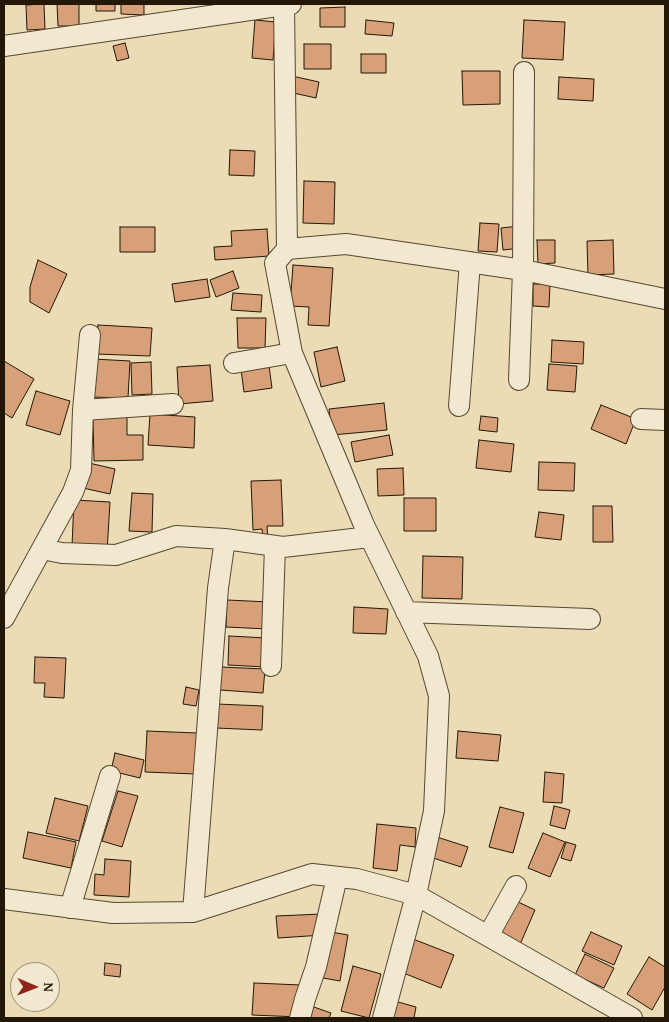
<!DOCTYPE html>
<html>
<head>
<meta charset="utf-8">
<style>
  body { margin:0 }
  #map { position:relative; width:669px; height:1022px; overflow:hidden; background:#ebdcb5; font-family:"Gentium Book Plus",serif }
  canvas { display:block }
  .frame { position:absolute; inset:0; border:5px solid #231707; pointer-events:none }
  .north { position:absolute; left:10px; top:962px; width:50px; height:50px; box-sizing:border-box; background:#f2e8cf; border:1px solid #9f947f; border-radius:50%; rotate:91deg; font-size:14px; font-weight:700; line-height:20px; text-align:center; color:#231707 }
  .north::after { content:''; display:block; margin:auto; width:18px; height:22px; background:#8f2418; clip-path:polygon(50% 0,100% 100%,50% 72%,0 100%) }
</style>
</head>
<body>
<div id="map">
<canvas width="669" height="1022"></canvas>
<div class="frame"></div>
<div class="north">N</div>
</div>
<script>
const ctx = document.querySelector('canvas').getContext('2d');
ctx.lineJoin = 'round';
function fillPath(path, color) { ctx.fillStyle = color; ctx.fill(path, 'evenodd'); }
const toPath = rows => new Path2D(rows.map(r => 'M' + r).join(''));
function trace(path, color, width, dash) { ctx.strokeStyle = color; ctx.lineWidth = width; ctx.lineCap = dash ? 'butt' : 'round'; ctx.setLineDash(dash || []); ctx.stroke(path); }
const building = toPath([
  [44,4,45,29,27,30,26,5,44,4],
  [57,4,79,4,79,26,58,26,57,4],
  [96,4,115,4,115,11,96,11,96,4],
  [121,4,144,4,144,15,121,14,121,4],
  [345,7,345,27,320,27,320,8,345,7],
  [255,20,276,22,273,60,252,58,255,20],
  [366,20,394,23,392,36,365,34,366,20],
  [524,20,565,22,563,60,522,58,524,20],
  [125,43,129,58,117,61,113,46,125,43],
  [304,44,331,44,331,69,304,69,304,44],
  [361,54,386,54,386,73,361,73,361,54],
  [462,71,500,71,500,104,463,105,462,71],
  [292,76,319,82,316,98,289,92,292,76],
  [559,77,594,79,593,101,558,99,559,77],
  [230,150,255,151,254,176,229,175,230,150],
  [304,181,335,182,334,224,303,223,304,181],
  [480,223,499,224,497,252,478,251,480,223],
  [519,226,521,248,503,250,501,228,519,226],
  [120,227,155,227,155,252,120,252,120,227],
  [267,229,269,256,215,260,214,247,232,246,231,231,267,229],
  [537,240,555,240,555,263,538,264,537,240],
  [613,240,614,274,588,275,587,241,613,240],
  [38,260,67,274,49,313,30,302,30,287,38,260],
  [293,265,333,268,329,326,308,325,309,307,290,306,293,265],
  [233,271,239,288,216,297,210,280,233,271],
  [207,279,210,297,175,302,172,284,207,279],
  [533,284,550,284,549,307,533,306,533,284],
  [233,293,262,295,261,312,231,310,233,293],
  [237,318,266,318,265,348,238,348,237,318],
  [98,325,152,328,150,356,96,354,98,325],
  [552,340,584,342,583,364,551,362,552,340],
  [337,347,345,381,321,387,314,352,337,347],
  [268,358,272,388,244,392,240,362,268,358],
  [93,359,130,361,128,398,91,397,93,359],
  [4,361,34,379,12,418,4,413,4,361],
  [151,362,152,394,132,395,131,363,151,362],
  [549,364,577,366,575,392,547,390,549,364],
  [210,365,213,401,179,404,177,367,210,365],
  [36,391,70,401,60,435,26,425,36,391],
  [384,403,387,430,332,435,329,409,384,403],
  [601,405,636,419,626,444,591,429,601,405],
  [150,414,195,417,194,448,148,445,150,414],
  [481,416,498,418,497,432,479,430,481,416],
  [127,417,127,435,143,435,143,460,94,461,93,418,127,417],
  [389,435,393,455,355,462,351,442,389,435],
  [479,440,514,444,511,472,476,468,479,440],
  [539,462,575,463,574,491,538,490,539,462],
  [89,463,115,469,110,494,83,488,89,463],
  [403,468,404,495,378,496,377,469,403,468],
  [281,480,283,526,267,526,268,542,263,542,262,529,253,530,251,481,281,480],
  [132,493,153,494,152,532,129,531,132,493],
  [404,498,436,498,436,531,404,531,404,498],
  [74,500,110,502,107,552,72,546,74,500],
  [593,506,612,506,613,542,593,542,593,506],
  [539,512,564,515,561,540,535,537,539,512],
  [423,556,463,557,462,599,422,598,423,556],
  [227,600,269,602,268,629,226,627,227,600],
  [354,607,388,609,386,634,353,633,354,607],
  [229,636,267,638,265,667,228,665,229,636],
  [35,657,66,658,64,698,44,697,45,683,34,683,35,657],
  [221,667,265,669,263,693,220,690,221,667],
  [186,687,199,690,196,706,183,704,186,687],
  [217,704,263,706,262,730,216,728,217,704],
  [147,731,197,733,196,774,145,772,147,731],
  [458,731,501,735,498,761,456,758,458,731],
  [115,753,144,760,140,778,111,771,115,753],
  [545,772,564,774,562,803,543,802,545,772],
  [118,791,138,796,122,847,102,841,118,791],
  [55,798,88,806,79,841,46,833,55,798],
  [554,806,570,810,565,829,550,825,554,806],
  [500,807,524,813,513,853,489,847,500,807],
  [377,824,416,828,415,847,400,845,397,871,373,868,377,824],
  [28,832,76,842,71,868,23,858,28,832],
  [543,833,565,842,550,877,528,868,543,833],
  [437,837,468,847,461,867,430,857,437,837],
  [566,842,576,845,571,861,561,858,566,842],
  [105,859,131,861,129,897,94,895,95,874,104,875,105,859],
  [514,900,535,910,518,949,496,939,514,900],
  [322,914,323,935,278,938,276,916,322,914],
  [331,932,348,935,340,981,323,978,331,932],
  [591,932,622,946,614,965,582,951,591,932],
  [413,939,454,955,441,988,401,972,413,939],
  [585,954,614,968,604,988,575,975,585,954],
  [649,957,665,967,665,987,652,1010,627,994,649,957],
  [105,963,121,965,120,977,104,975,105,963],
  [353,966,381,974,369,1018,341,1011,353,966],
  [254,983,301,985,299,1017,252,1015,254,983],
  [391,1000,416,1007,414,1018,392,1018,391,1000],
  [311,1006,331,1013,329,1018,308,1018,311,1006]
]);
fillPath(building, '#d8a078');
trace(building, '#231707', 1);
const minor = toPath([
  [284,4,287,249],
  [4,46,291,4],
  [234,363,292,353],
  [519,380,523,270,524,72],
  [459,406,470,262],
  [83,410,173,404],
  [641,419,665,420],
  [42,549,62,553,116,555,176,536,225,539,283,547,370,537],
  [406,612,590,619],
  [4,618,73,492,81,470,83,410,90,335],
  [271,666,275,546],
  [4,899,113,913,193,912,312,874,357,879,416,895,632,1018],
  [70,908,110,776],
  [193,912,218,588,225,539],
  [488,936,516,886],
  [300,1018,305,999,316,967,337,877],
  [383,1018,416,895,434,811,439,696,428,656,364,525,292,353,275,263,287,249,346,244,523,270,665,299]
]);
trace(minor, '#554832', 22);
trace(minor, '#f2e8cf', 20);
</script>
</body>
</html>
